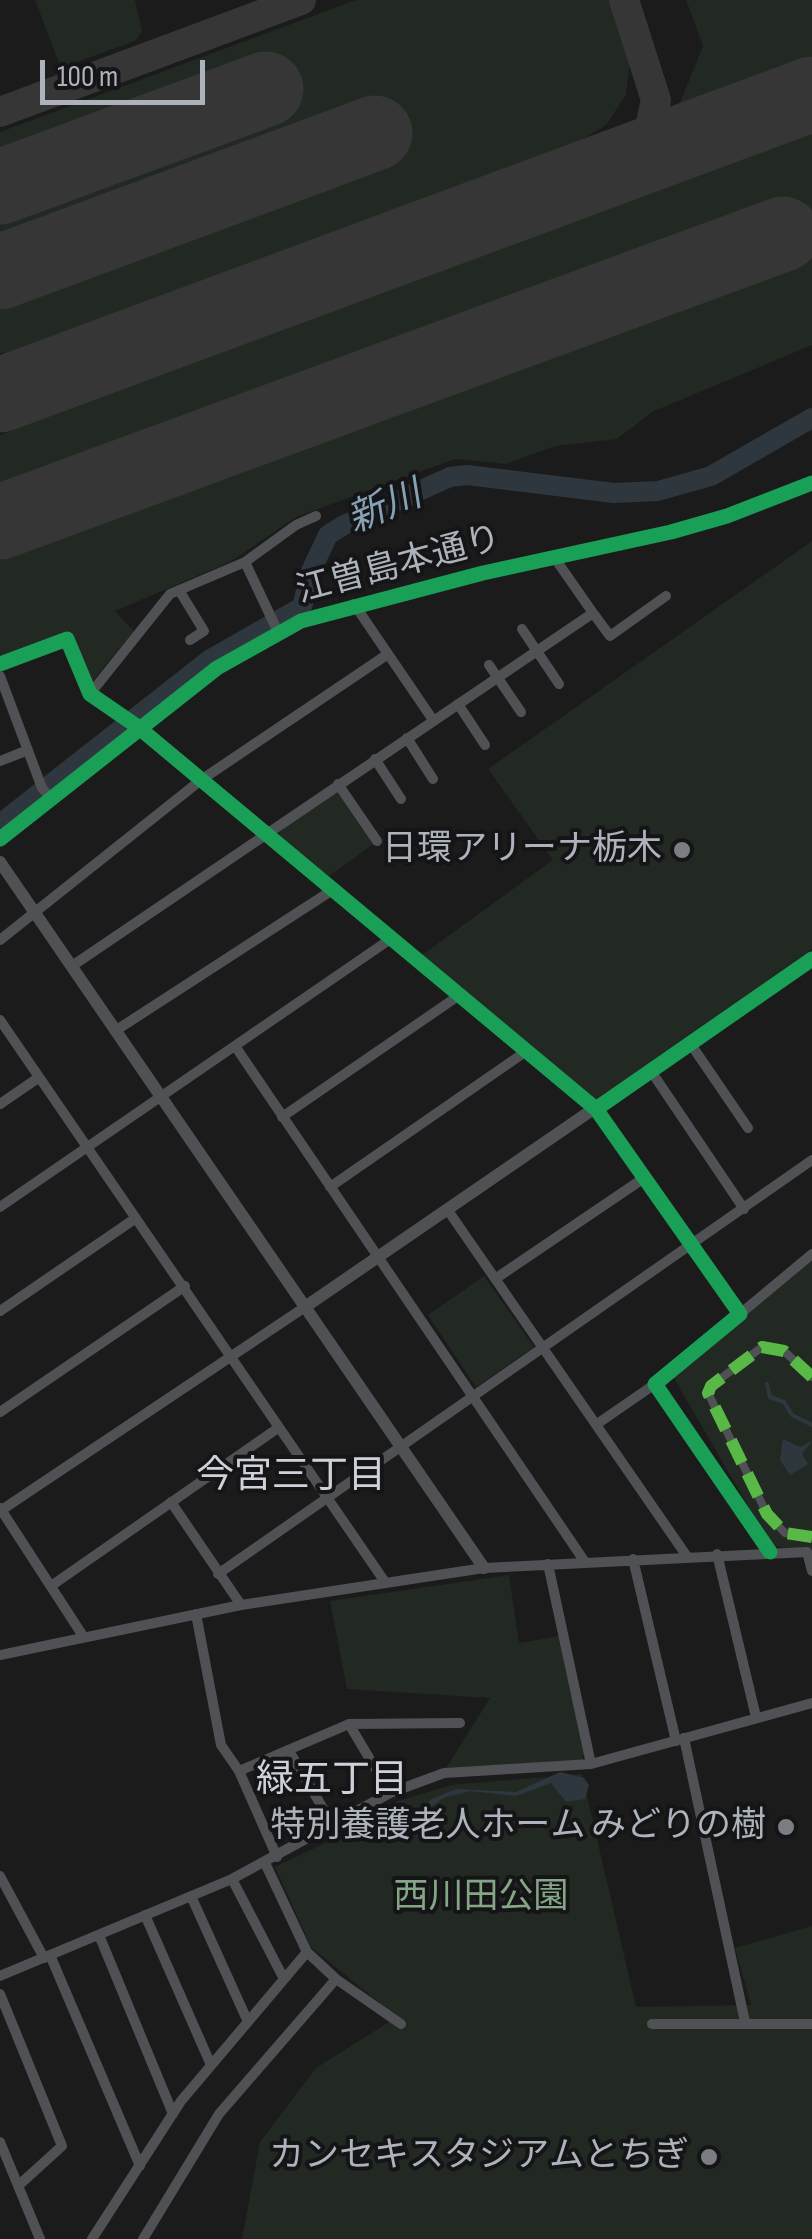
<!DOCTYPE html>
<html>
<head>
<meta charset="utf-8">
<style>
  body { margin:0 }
  #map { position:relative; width:812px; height:2239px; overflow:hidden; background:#1b1b1b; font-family:"Sofia Sans Condensed",sans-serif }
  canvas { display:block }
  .scale { position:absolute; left:40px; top:60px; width:165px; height:45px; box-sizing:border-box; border:5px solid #adb3bb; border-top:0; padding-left:12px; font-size:30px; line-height:35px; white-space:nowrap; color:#adb3bb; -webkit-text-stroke:8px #151517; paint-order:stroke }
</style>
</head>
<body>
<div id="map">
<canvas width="812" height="2239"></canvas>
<div class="scale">100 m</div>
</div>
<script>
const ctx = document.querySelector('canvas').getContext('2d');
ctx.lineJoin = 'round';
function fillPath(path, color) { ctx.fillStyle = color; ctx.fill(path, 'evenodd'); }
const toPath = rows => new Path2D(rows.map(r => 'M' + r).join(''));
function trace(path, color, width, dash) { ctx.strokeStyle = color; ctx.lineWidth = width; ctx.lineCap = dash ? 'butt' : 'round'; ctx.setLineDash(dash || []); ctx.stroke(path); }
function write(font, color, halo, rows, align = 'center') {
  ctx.font = font + ' "Sofia Sans Condensed","Noto Sans JP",sans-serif'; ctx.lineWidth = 8; ctx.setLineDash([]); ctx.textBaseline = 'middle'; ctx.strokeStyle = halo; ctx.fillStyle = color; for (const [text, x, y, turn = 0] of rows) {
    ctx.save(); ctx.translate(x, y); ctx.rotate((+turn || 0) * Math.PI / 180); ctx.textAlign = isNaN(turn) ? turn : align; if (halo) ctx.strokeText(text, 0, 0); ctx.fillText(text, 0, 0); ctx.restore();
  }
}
fillPath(toPath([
  [35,0,135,0,142,32,135,41,61,68],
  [356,0,609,0,630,59,626,95,606,125,576,143,10,353,0,353,0,132],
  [686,0,812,0,812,56,679,105,703,46],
  [812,133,812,345,652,412,617,439,555,446,506,464,455,459,296,517,230,562,115,611,134,631,90,684,67,631,0,658,0,435],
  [812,541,812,949,596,1100,422,955,553,860,488,769],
  [339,791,375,843,329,876,279,838,280,828],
  [812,1259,812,1571,808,1555,770,1544,671,1373],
  [484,1276,534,1347,476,1387,428,1315],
  [509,1575,519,1643,559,1636,585,1751,582,1760,446,1768,490,1698,347,1689,330,1601],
  [582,1774,636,2007,751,2005,735,1948,812,1926,812,2239,242,2239,260,2142,316,2068,397,2017,311,1947,275,1867,344,1834,395,1802,451,1785]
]), '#212922');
fillPath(toPath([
  [783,1439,800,1447,812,1441,802,1454,808,1464,790,1475,780,1460],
  [560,1772,584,1778,589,1785,585,1799,566,1802,551,1783,516,1796,470,1791,443,1798,414,1821,407,1819,432,1799,456,1789,516,1792]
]), '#2e373e');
trace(toPath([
  [767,1384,770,1397,784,1402,792,1415,812,1425]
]), '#2e373e', 4);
trace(toPath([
  [0,824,209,660,302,607,311,571,328,535,344,525,450,477,467,475,614,493,658,491,711,476,812,418]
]), '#2e373e', 20);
trace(toPath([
  [624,0,656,100,647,141,636,160],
  [0,112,301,0],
  [0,374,33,383]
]), '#363636', 30);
trace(toPath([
  [0,187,266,89],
  [0,272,375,133],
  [0,395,812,94],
  [0,522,783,234]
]), '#363636', 75);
trace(toPath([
  [812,1377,784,1351,762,1347,711,1386,708,1393,767,1514,785,1533,812,1537]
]), '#4f5154', 8);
trace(toPath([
  [245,562,278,632],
  [179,590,204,631,190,640],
  [354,604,433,720],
  [593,613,610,636,666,596],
  [522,629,559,684],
  [0,664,67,639,90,694,138,727,596,1109,740,1314,655,1384,770,1552],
  [489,665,521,712],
  [0,676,42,788,51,798],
  [90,694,170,594,245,562,296,525,316,516],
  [458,704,485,745],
  [407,738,433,779],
  [375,759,401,799],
  [0,761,28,750],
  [338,784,377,841],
  [0,940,201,780,388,654],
  [72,966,593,613,554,557],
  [0,1020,385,1582],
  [115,1031,334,889],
  [690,1043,748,1128],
  [235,1046,585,1562],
  [651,1071,744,1209],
  [0,1104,38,1078],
  [282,1117,461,994],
  [330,1187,528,1050],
  [0,1207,392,938],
  [447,1209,686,1555],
  [495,1279,644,1178],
  [0,1311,136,1218],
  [740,1314,812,1254],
  [0,1412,185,1286],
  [597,1424,655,1384],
  [171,1502,241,1605],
  [0,1508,83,1636],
  [0,1511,305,1307],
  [717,1554,756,1717],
  [633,1559,676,1741],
  [548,1564,591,1764],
  [218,1574,812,1160],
  [51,1586,278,1428],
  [196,1614,221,1745,239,1771,277,1857],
  [0,1655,241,1605,484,1568,807,1552,812,1571],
  [349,1724,390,1793],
  [684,1738,745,2022],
  [289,1751,334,1827],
  [239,1771,349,1724,460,1723],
  [265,1863,307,1952,336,1979,401,2024],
  [0,1876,44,1958],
  [232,1879,284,1979],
  [191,1896,248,2022],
  [145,1915,211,2065],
  [99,1935,173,2114],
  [50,1955,140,2166],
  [0,1976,232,1879,390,1793,444,1773,591,1764,812,1703],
  [0,1994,62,2146,18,2186],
  [652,2024,812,2024],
  [0,2142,40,2239],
  [92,2239,181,2101,307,1952],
  [143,2239,219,2114,336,1979]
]), '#4f5154', 10);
trace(toPath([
  [0,839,217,668,301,621,483,573,671,532,727,516,812,483],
  [0,862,484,1568],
  [305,1307,812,959]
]), '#4f5154', 12);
trace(toPath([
  [812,1377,784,1351,762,1347,711,1386,708,1393,767,1514,785,1533,812,1537]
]), '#58b947', 12, [25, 12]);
trace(toPath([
  [0,664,67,639,90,694,138,727,596,1109,740,1314,655,1384,770,1552],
  [0,839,217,668,301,621,483,573,671,532,727,516,812,483],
  [596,1109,812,959]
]), '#1a9f57', 15);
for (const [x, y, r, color] of [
  [682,850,10,"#7a7e83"],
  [786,1827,10,"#7a7e83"],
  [709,2157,10,"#7a7e83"]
]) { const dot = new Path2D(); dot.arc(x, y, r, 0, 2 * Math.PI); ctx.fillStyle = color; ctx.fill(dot); trace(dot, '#151517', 4); }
write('35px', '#adb3bb', '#151517', [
  ["江曽島本通り",399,566,-15]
]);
write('35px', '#adb3bb', '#151517', [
  ["日環アリーナ栃木",662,850],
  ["特別養護老人ホーム みどりの樹",766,1827],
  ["カンセキスタジアムとちぎ",689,2157]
], 'right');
write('35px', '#85a685', '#151517', [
  ["西川田公園",481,1898]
]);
write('italic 38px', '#86a3b5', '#151517', [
  ["新川",385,509,-23]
]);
write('38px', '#ced1d8', '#151517', [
  ["今宮三丁目",291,1477],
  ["緑五丁目",332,1781]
]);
</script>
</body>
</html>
